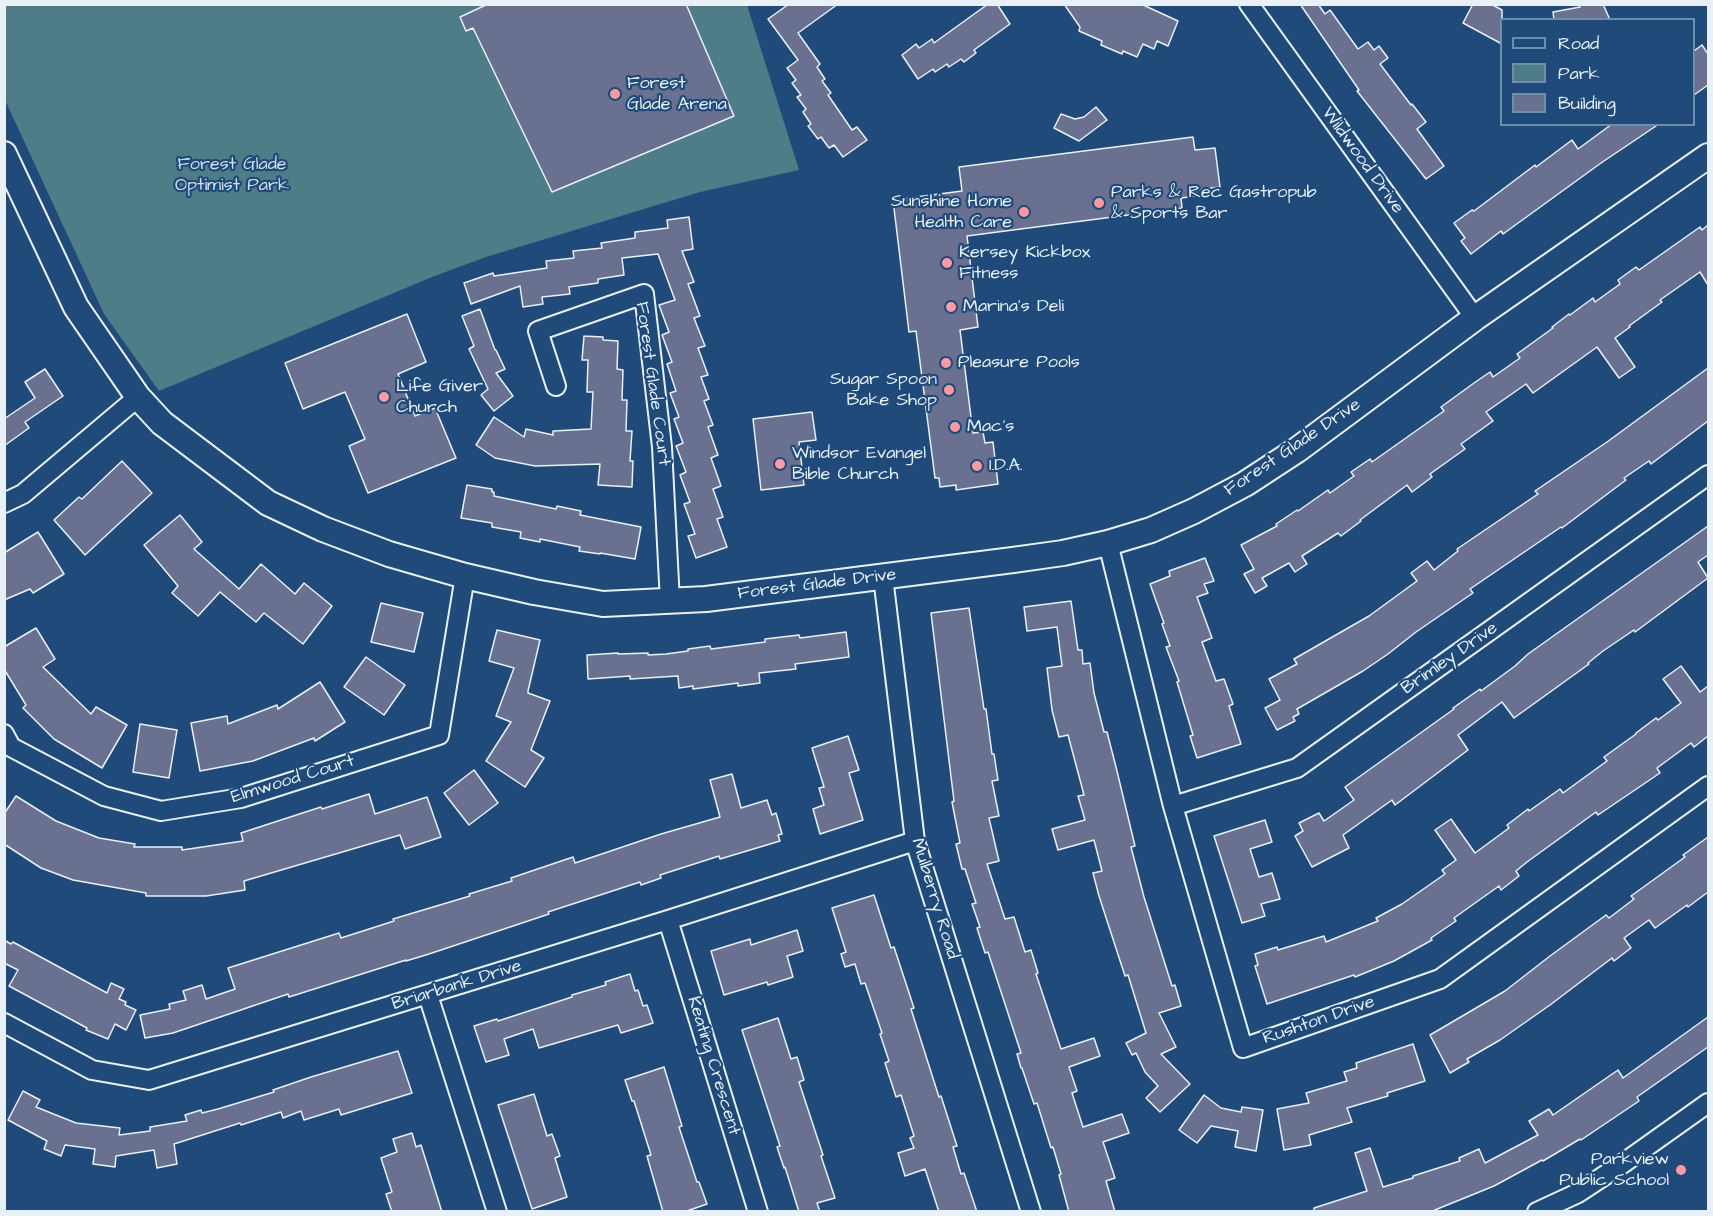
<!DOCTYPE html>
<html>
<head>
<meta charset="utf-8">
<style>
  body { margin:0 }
  #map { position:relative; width:1713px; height:1216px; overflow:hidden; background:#1f4a7a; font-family:"Architects Daughter",sans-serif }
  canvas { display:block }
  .frame { position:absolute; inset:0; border:6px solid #e8f1f8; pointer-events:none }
  .legend { position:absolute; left:1500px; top:18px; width:195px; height:108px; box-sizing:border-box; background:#1f4a7a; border:2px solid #6f8dac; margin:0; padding:8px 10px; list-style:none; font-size:18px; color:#e8f1f8 }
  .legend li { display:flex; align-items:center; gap:12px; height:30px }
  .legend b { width:30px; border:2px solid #6f8dac }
</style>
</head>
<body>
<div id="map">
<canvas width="1713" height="1216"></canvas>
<div class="frame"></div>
<ul class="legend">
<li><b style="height:8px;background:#1f4a7a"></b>Road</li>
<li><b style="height:16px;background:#4f7d87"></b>Park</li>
<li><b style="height:16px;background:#6a7190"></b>Building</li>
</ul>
</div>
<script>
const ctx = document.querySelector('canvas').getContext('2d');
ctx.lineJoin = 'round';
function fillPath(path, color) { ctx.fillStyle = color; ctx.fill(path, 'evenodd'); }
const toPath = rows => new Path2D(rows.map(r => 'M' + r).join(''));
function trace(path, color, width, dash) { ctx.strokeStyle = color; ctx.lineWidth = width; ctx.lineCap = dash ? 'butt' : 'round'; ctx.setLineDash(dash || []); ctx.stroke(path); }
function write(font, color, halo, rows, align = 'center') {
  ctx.font = font + ' "Architects Daughter",sans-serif'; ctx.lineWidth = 4.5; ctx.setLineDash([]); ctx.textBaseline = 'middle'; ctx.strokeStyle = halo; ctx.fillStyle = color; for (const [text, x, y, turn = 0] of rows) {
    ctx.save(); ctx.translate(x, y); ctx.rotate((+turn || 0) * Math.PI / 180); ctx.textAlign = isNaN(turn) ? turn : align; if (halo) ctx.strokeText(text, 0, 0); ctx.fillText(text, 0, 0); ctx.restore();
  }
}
fillPath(toPath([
  [4,5,747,5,799,170,700,192,486,257,432,277,159,391,104,314,5,100]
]), '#4f7d87');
const building = toPath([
  [488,4,686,4,734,116,552,192,473,28,466,31,460,17,488,4],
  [789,4,838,4,798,33,820,64,817,67,825,79,822,81,831,93,828,95,852,130,857,127,867,140,843,157,834,145,829,148,821,137,818,139,808,126,811,124,803,112,806,109,797,97,801,95,792,83,796,80,787,68,798,60,768,19,789,4],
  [988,4,997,4,1010,24,974,50,976,53,964,62,961,59,949,67,947,64,935,72,933,69,918,79,902,55,916,44,919,48,932,39,934,43,988,4],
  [1064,4,1141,4,1178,21,1168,46,1157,41,1154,49,1143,44,1137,57,1123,51,1122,54,1101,45,1102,41,1079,31,1080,27,1064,4],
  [1300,4,1318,4,1325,14,1330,10,1358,49,1368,42,1374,50,1379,46,1388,58,1380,64,1411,105,1412,104,1426,122,1417,129,1444,166,1426,179,1357,91,1359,90,1300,4],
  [1473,4,1491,4,1502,10,1502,44,1463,23,1473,4],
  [1579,4,1603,4,1610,20,1554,20,1553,12,1580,7,1579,4],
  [1702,45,1708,54,1708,85,1694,95,1694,51,1702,45],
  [1096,107,1107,120,1079,141,1054,128,1061,114,1075,119,1084,117,1096,107],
  [1612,124,1659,124,1601,163,1503,234,1501,231,1471,254,1461,241,1465,238,1454,223,1472,210,1474,211,1535,165,1536,167,1572,140,1578,149,1612,124],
  [1193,137,1195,150,1215,148,1220,187,1197,190,1197,196,1181,198,1182,208,967,236,978,327,960,330,973,433,983,432,985,443,993,442,998,484,956,490,956,485,940,487,939,478,935,478,916,331,909,332,893,200,962,191,959,167,1193,137],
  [689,217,693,249,682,251,694,282,688,284,700,316,694,318,705,346,698,348,708,375,701,377,709,399,704,401,713,425,708,427,718,455,711,458,721,486,713,489,723,517,717,519,727,547,696,558,688,536,695,534,684,504,690,502,680,475,686,472,676,446,683,443,674,419,679,417,670,393,676,391,667,364,672,362,662,335,669,332,659,305,675,300,658,254,622,258,624,275,598,279,598,283,569,287,570,294,542,297,543,304,523,307,520,286,471,304,464,283,493,273,494,276,547,268,546,261,574,258,573,251,602,248,601,243,635,238,635,232,668,228,667,220,689,217],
  [1708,225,1708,285,1700,272,1660,300,1662,302,1629,326,1630,327,1615,338,1635,367,1619,378,1597,347,1533,393,1526,384,1486,412,1493,421,1461,444,1465,449,1430,474,1432,477,1412,492,1407,485,1360,520,1361,521,1341,536,1338,533,1302,556,1307,564,1295,572,1289,563,1262,578,1267,586,1255,593,1244,574,1254,569,1241,545,1277,526,1276,524,1297,510,1298,511,1328,490,1330,493,1354,476,1351,472,1370,459,1372,462,1444,411,1441,407,1474,383,1490,372,1493,377,1520,358,1517,354,1553,328,1552,327,1569,314,1570,315,1593,298,1595,302,1620,284,1618,280,1636,267,1639,270,1700,227,1702,230,1708,225],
  [480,309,495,350,496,350,505,369,496,373,513,396,494,411,481,395,488,389,469,349,474,346,462,316,480,309],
  [407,314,426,362,398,374,415,416,435,408,456,458,368,493,349,446,365,439,345,392,303,409,285,363,407,314],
  [584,336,603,337,603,340,618,341,617,369,623,370,622,400,627,400,626,431,632,431,630,461,633,461,632,487,598,485,600,464,535,466,495,458,476,445,494,417,524,437,526,429,553,435,553,431,591,429,593,392,587,392,588,360,582,360,584,336],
  [1708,368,1708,421,1651,464,1649,461,1624,478,1626,480,1562,528,1561,527,1470,589,1473,593,1416,632,1388,654,1363,671,1297,709,1299,714,1293,717,1295,721,1277,730,1265,708,1280,700,1269,679,1297,664,1294,659,1369,616,1417,581,1411,573,1427,561,1434,570,1458,551,1457,549,1538,494,1535,491,1607,442,1708,368],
  [45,369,63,396,25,422,29,428,4,446,4,419,35,398,25,382,45,369],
  [812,412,816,440,799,442,804,485,761,490,753,419,812,412],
  [122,461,152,493,85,555,54,520,79,497,82,499,122,461],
  [467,485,492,489,492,492,494,492,494,496,556,509,557,506,581,511,580,515,641,527,635,559,600,553,600,554,579,551,580,547,540,539,540,542,520,538,521,532,492,527,492,523,461,518,467,485],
  [180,515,202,542,194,549,239,589,261,564,295,594,304,583,332,606,303,644,264,613,256,622,220,592,198,616,172,593,178,586,144,545,180,515],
  [1708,526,1708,555,1698,562,1708,578,1635,632,1634,630,1603,651,1588,663,1589,664,1514,718,1502,702,1458,735,1468,750,1395,805,1392,800,1343,835,1349,848,1312,867,1295,836,1303,831,1299,823,1319,813,1324,821,1354,800,1345,787,1454,709,1453,708,1480,689,1481,691,1515,666,1528,654,1708,526],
  [38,532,64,574,33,593,30,589,4,600,4,553,38,532],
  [1205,558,1214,581,1204,584,1208,593,1197,597,1212,638,1202,642,1216,681,1224,679,1233,704,1229,706,1241,744,1197,758,1190,736,1193,735,1177,682,1179,681,1166,647,1170,646,1162,624,1164,623,1150,584,1170,576,1169,571,1205,558],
  [1071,601,1078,650,1082,650,1083,664,1090,663,1094,693,1104,732,1107,732,1116,767,1135,846,1131,847,1144,897,1172,986,1175,985,1181,1006,1159,1013,1176,1047,1161,1054,1190,1084,1160,1112,1146,1098,1158,1086,1145,1072,1136,1053,1132,1055,1126,1043,1146,1033,1128,975,1125,976,1099,896,1093,873,1102,871,1094,840,1058,850,1052,829,1085,820,1078,796,1084,795,1068,735,1059,737,1052,710,1047,668,1062,666,1057,627,1027,631,1024,607,1071,601],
  [381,603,423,613,414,652,371,642,381,603],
  [969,608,984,709,986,709,992,754,994,754,998,780,992,781,999,816,989,818,999,861,987,864,1005,919,1014,917,1025,952,1031,950,1038,973,1036,974,1061,1049,1094,1038,1100,1056,1069,1067,1077,1091,1072,1093,1083,1127,1122,1114,1129,1133,1103,1142,1115,1178,1106,1181,1115,1212,1069,1212,1059,1175,1061,1174,1053,1147,1051,1148,1037,1103,1034,1104,1022,1068,1021,1068,1017,1054,1021,1053,988,952,985,953,977,928,980,927,972,904,976,903,965,869,962,869,956,844,960,843,952,802,954,801,931,613,969,608],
  [36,628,55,659,43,667,91,714,96,707,127,725,102,768,54,739,23,708,26,705,4,669,4,647,36,628],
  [497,630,540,640,528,691,528,693,550,701,531,750,544,758,525,787,486,761,511,722,496,716,514,668,489,661,497,630],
  [846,632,849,657,795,664,796,669,759,673,760,683,738,686,738,683,693,689,693,686,679,688,678,676,630,679,630,676,588,679,587,655,618,653,618,654,648,653,648,655,666,654,688,651,688,649,710,646,711,649,765,642,765,639,799,635,800,638,846,632],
  [366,657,405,685,384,715,344,687,366,657],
  [1681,666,1700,692,1708,686,1708,736,1694,747,1691,743,1657,768,1660,773,1598,815,1596,812,1527,862,1516,871,1519,876,1501,890,1499,886,1454,918,1456,921,1431,938,1432,940,1394,961,1355,977,1354,975,1267,1004,1255,966,1258,965,1255,954,1277,947,1278,950,1324,936,1326,942,1378,921,1376,918,1402,904,1445,874,1442,870,1456,860,1435,830,1451,819,1475,853,1509,828,1507,825,1528,809,1529,811,1560,789,1563,793,1607,761,1604,757,1636,734,1636,733,1656,718,1658,720,1681,703,1663,679,1681,666],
  [320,682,345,722,315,741,314,738,253,761,200,771,191,723,227,716,228,724,277,705,278,709,320,682],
  [140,724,177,730,169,778,133,772,140,724],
  [848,736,859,770,849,773,863,820,820,834,813,809,824,805,819,788,824,787,812,748,848,736],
  [474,770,498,803,469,825,444,793,474,770],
  [732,774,741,808,767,800,772,815,776,813,782,834,778,835,780,841,720,859,719,856,660,875,661,878,641,885,640,882,548,912,549,914,429,954,406,961,406,960,289,997,288,994,173,1033,145,1038,140,1015,170,1009,169,1004,186,1000,183,991,202,985,206,999,235,989,228,968,339,933,341,938,394,921,393,919,470,896,469,894,512,881,511,878,573,857,575,863,661,834,720,817,710,780,732,774],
  [369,794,375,814,427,797,441,837,405,849,400,835,244,881,245,890,206,896,146,896,146,893,73,880,41,868,4,844,4,814,16,796,56,821,99,838,135,844,134,847,182,847,182,850,243,841,241,833,321,807,322,809,369,794],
  [1265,820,1272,842,1250,849,1259,877,1272,873,1280,899,1261,904,1265,916,1242,923,1214,836,1265,820],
  [1708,837,1708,892,1688,907,1687,905,1655,928,1649,920,1624,938,1631,948,1614,961,1612,958,1550,1005,1500,1040,1467,1059,1469,1062,1450,1073,1430,1035,1505,991,1550,956,1606,915,1609,918,1634,899,1631,896,1685,857,1683,855,1708,837],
  [874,895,891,948,894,947,914,1008,911,1009,939,1097,941,1096,957,1146,953,1147,961,1174,964,1173,977,1212,939,1212,925,1169,905,1176,898,1153,914,1148,910,1138,914,1136,901,1095,896,1097,885,1063,889,1061,880,1034,882,1033,865,983,861,984,855,964,845,967,841,954,846,952,832,908,874,895],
  [797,930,803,951,787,956,793,977,768,985,767,982,724,995,711,951,750,939,751,945,797,930],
  [4,940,11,944,13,942,107,993,111,983,124,989,119,999,126,1002,125,1005,136,1010,126,1030,115,1024,108,1039,86,1030,87,1028,9,986,18,970,4,963,4,940],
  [630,974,635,991,638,990,643,1006,647,1005,653,1023,621,1033,618,1025,539,1048,533,1029,504,1039,509,1055,486,1062,474,1026,497,1019,498,1021,572,997,572,995,606,985,605,982,630,974],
  [1708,1017,1708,1047,1637,1097,1639,1101,1581,1140,1580,1139,1543,1161,1542,1160,1494,1186,1430,1212,1314,1212,1314,1208,1367,1191,1355,1153,1370,1148,1383,1187,1413,1178,1413,1176,1460,1161,1459,1158,1479,1149,1485,1163,1538,1135,1529,1121,1549,1109,1553,1115,1618,1070,1623,1078,1708,1017],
  [778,1018,791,1059,797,1057,804,1080,799,1082,823,1155,821,1156,835,1198,817,1203,820,1212,799,1212,785,1167,784,1168,777,1147,780,1146,742,1030,778,1018],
  [1413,1044,1425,1081,1387,1093,1388,1096,1347,1108,1352,1122,1309,1135,1311,1145,1284,1150,1277,1109,1309,1103,1306,1093,1347,1081,1344,1072,1357,1068,1356,1063,1413,1044],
  [398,1051,412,1093,341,1115,339,1109,304,1120,301,1111,283,1118,281,1112,241,1125,240,1123,174,1144,177,1164,157,1168,154,1150,116,1156,115,1167,93,1164,95,1149,65,1145,61,1156,44,1149,47,1141,8,1120,23,1091,40,1100,36,1107,76,1123,120,1128,119,1135,150,1131,150,1127,187,1121,185,1115,201,1110,202,1113,218,1109,274,1092,273,1090,311,1077,398,1051],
  [664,1067,682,1126,679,1127,697,1182,699,1182,707,1204,684,1212,663,1212,647,1156,651,1155,634,1101,632,1101,625,1080,664,1067],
  [534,1094,547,1136,552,1134,560,1156,555,1158,567,1197,532,1209,498,1105,534,1094],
  [1204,1095,1221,1108,1241,1112,1242,1107,1263,1110,1256,1151,1235,1147,1238,1131,1211,1126,1197,1143,1179,1130,1204,1095],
  [412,1133,416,1147,421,1145,442,1212,392,1212,386,1194,392,1192,381,1158,397,1152,393,1139,412,1133]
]);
fillPath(building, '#6a7190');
trace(building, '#e8f1f8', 1.5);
const street = toPath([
  [1249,4,1475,318],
  [556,386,538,331,644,294,662,447,670,602],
  [4,503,23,494,138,397],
  [1108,543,1173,806,1243,1048,1440,979,1708,786],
  [883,577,915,841,1031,1212],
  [4,734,11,747,104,796,161,811,241,798,439,735,465,576],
  [1173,806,1297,768,1708,475],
  [668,920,758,1212],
  [428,995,497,1212],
  [4,1023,92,1070,149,1080,668,920,915,841],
  [1537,1212,1578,1193,1625,1162,1708,1103]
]);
const secondary = toPath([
  [4,154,76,307,138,397,162,423,268,503,323,529,389,554,465,576,534,592,603,604,706,599,1013,560,1063,553,1108,543,1151,530,1194,511,1245,484,1297,450,1475,318,1708,156]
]);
trace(street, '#e8f1f8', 22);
trace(secondary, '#e8f1f8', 28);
trace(street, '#1f4a7a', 18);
trace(secondary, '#1f4a7a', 24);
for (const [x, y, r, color] of [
  [615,94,6,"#ff9aa2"],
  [1099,203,6,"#ff9aa2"],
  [1024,212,6,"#ff9aa2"],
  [947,263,6,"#ff9aa2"],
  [951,307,6,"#ff9aa2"],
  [946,363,6,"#ff9aa2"],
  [949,390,6,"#ff9aa2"],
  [384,397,6,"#ff9aa2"],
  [955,427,6,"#ff9aa2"],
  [780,464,6,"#ff9aa2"],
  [977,466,6,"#ff9aa2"],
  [1681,1170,6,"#ff9aa2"]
]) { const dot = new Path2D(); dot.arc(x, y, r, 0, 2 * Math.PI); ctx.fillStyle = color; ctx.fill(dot); trace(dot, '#1f4a7a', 2); }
write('18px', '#e8f1f8', '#1f4a7a', [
  ["Forest",627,84],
  ["Glade Arena",627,105],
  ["Parks & Rec Gastropub",1111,193],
  ["& Sports Bar",1111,214],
  ["Sunshine Home",1012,202,"right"],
  ["Health Care",1012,223,"right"],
  ["Kersey Kickbox",959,253],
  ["Fitness",959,274],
  ["Marina's Deli",963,307],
  ["Pleasure Pools",958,363],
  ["Sugar Spoon",937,380,"right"],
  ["Bake Shop",937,401,"right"],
  ["Life Giver",396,387],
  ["Church",396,408],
  ["Mac's",967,427],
  ["Windsor Evangel",792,454],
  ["Bible Church",792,475],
  ["I.D.A.",989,466],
  ["Parkview",1669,1160,"right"],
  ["Public School",1669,1181,"right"]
], 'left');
write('18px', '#e8f1f8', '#1f4a7a', [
  ["Wildwood Drive",1362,161,54],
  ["Forest Glade Court",652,384,82],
  ["Forest Glade Drive",1293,448,-34],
  ["Forest Glade Drive",817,585,-7],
  ["Brimley Drive",1450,659,-35],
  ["Elmwood Court",293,780,-17],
  ["Mulberry Road",934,899,73],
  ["Briarbank Drive",457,986,-17],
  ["Rushton Drive",1319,1021,-19],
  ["Keating Crescent",713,1066,73]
]);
write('18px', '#d1e0e7', '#1f4a7a', [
  ["Forest Glade",232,165],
  ["Optimist Park",232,186]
]);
</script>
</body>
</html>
